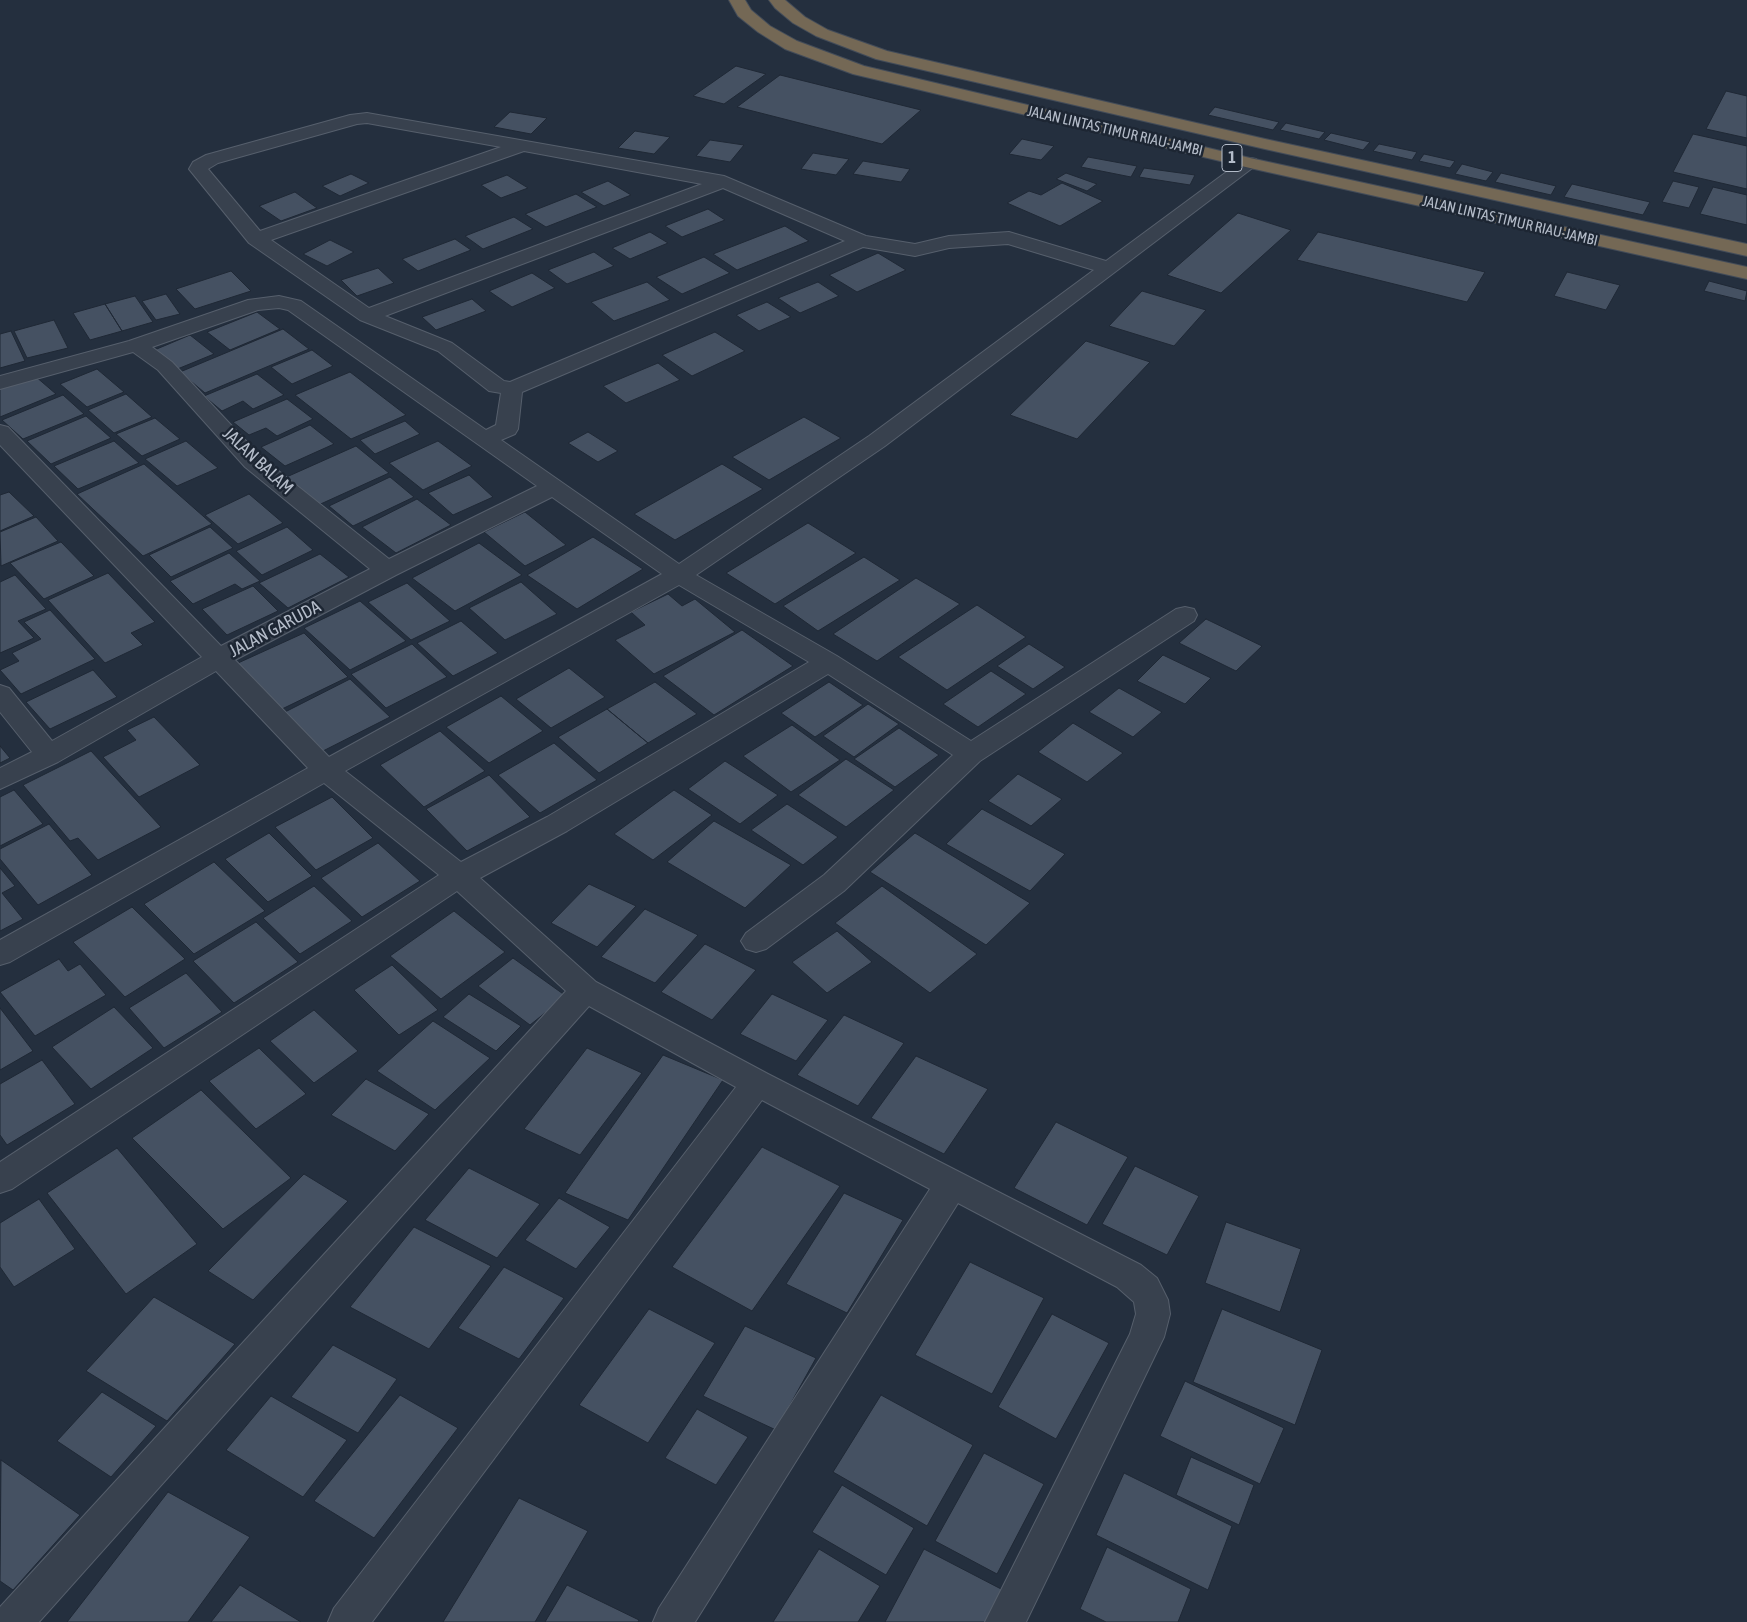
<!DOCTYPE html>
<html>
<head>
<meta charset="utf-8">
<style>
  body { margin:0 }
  canvas { display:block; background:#242f3e }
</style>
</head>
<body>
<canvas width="1747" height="1622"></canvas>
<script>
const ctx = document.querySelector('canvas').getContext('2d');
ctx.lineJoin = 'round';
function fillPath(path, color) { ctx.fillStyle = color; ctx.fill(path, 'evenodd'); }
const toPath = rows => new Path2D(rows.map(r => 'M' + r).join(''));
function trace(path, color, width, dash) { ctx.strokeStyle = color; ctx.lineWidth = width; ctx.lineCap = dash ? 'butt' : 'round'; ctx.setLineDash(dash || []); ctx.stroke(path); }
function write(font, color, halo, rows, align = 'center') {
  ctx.font = font + ' "Asap Condensed",sans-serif'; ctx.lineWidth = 5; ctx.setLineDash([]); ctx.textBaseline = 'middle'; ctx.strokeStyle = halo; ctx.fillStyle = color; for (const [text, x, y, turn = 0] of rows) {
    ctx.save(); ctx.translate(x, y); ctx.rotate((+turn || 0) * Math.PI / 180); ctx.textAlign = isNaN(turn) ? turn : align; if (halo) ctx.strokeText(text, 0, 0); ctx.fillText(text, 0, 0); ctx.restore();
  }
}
const building = toPath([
  [736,66,766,74,724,104,693,96,736,66],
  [780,75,921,110,882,144,737,107,780,75],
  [1726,91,1747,96,1747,138,1706,129,1726,91],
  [1215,107,1279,122,1273,130,1208,115,1215,107],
  [510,112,547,118,531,134,494,127,510,112],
  [1286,123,1325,132,1319,139,1280,130,1286,123],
  [635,131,670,137,654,154,618,148,635,131],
  [1331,133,1370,142,1363,150,1324,140,1331,133],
  [1693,134,1747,146,1747,189,1673,172,1693,134],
  [1022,139,1054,146,1041,160,1009,154,1022,139],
  [710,140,744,145,730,162,696,156,710,140],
  [1379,144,1417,152,1412,160,1373,151,1379,144],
  [813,153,849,159,836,175,801,169,813,153],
  [1424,154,1455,161,1450,168,1419,161,1424,154],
  [1088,157,1137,166,1131,177,1081,167,1088,157],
  [863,161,910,169,901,182,853,174,863,161],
  [1462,164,1493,172,1486,181,1455,174,1462,164],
  [1144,168,1195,175,1190,185,1139,177,1144,168],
  [1066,173,1097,184,1087,191,1056,179,1066,173],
  [1501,173,1556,186,1551,195,1495,182,1501,173],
  [351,174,369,183,340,196,322,186,351,174],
  [507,175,528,188,501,198,481,185,507,175],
  [608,181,631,195,604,206,581,192,608,181],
  [1673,181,1699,187,1689,208,1662,202,1673,181],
  [1062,183,1103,201,1060,226,1007,203,1029,191,1041,195,1062,183],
  [1572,184,1650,202,1643,215,1564,197,1572,184],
  [1713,187,1747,195,1747,225,1700,214,1713,187],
  [295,192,317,208,281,221,259,206,295,192],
  [576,194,597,207,546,227,525,214,576,194],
  [708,209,725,220,682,237,665,226,708,209],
  [1238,213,1291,230,1221,293,1167,275,1238,213],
  [514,217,533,229,483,249,465,236,514,217],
  [785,226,809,241,737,270,713,254,785,226],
  [650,232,668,243,630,259,612,248,650,232],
  [1318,232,1485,272,1467,302,1297,260,1318,232],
  [455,239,471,250,418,271,402,259,455,239],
  [330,240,354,252,327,266,303,254,330,240],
  [594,252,614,266,567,284,548,270,594,252],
  [878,253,906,270,857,292,829,275,878,253],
  [704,257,730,273,682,294,656,277,704,257],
  [378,268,394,283,357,296,341,280,378,268],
  [231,271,251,291,195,309,176,289,231,271],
  [1567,272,1620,285,1606,310,1554,296,1567,272],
  [532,273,555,288,512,307,489,291,532,273],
  [1709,281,1747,291,1745,301,1704,291,1709,281],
  [647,282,670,300,614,321,591,302,647,282],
  [818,282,839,296,800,313,778,298,818,282],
  [1142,291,1206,310,1174,346,1109,326,1142,291],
  [166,294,180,314,156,320,142,301,166,294],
  [135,296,153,322,122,331,105,304,135,296],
  [472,299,486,311,436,330,422,317,472,299],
  [767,302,791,317,759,331,736,315,767,302],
  [105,304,122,331,90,340,73,313,105,304],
  [257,312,280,329,230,350,207,332,257,312],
  [54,320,68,348,27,358,14,331,54,320],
  [283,329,309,349,205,393,180,372,283,329],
  [11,331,25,361,0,368,0,334,11,331],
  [715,332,745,351,692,376,662,355,715,332],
  [190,335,214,354,175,370,152,351,190,335],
  [1086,341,1150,362,1077,439,1010,415,1086,341],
  [312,350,333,366,292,384,271,367,312,350],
  [658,363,680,380,626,403,603,386,658,363],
  [97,369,124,392,87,407,60,384,97,369],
  [350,372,406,415,351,439,295,395,350,372],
  [257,374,284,395,253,409,243,401,222,411,204,396,257,374],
  [35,376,56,394,0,417,0,383,35,376],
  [126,394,152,417,114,433,88,410,126,394],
  [63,395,84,414,23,439,2,420,63,395],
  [287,399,313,419,277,436,266,428,249,435,233,422,287,399],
  [86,416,111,438,51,464,27,441,86,416],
  [804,417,841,438,769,480,732,457,804,417],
  [155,418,180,439,142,456,116,434,155,418],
  [405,421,420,434,375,454,360,440,405,421],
  [310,425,334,444,285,466,261,447,310,425],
  [588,432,618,451,598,462,568,443,588,432],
  [114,441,139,463,78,489,54,466,114,441],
  [186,441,218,468,177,486,145,459,186,441],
  [438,441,472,466,423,490,389,463,438,441],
  [356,446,389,473,314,507,282,479,356,446],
  [144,464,212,524,143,556,77,494,144,464],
  [722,464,763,489,675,540,634,514,722,464],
  [469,475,493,497,453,515,428,493,469,475],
  [390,477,414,497,353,526,329,506,390,477],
  [9,492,34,516,0,531,0,495,9,492],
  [249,494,283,523,238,544,205,515,249,494],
  [417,499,451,525,396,553,362,527,417,499],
  [525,512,566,545,525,566,484,532,525,512],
  [36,517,58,541,1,566,0,532,36,517],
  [808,523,856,553,775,604,726,573,808,523],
  [210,527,233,548,171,577,149,555,210,527],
  [287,527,313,550,262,575,236,551,287,527],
  [593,537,643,569,577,609,527,575,593,537],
  [61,542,94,576,44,599,10,563,61,542],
  [479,543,522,575,455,611,412,578,479,543],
  [229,553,260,581,242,589,235,584,193,604,170,581,229,553],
  [320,554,349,577,288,608,259,583,320,554],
  [864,557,900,580,818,631,783,606,864,557],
  [108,573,155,622,131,633,143,645,105,663,48,600,108,573],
  [15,575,46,609,18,621,34,638,0,653,0,582,15,575],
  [916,578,960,604,877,661,833,634,916,578],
  [521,582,557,614,505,640,469,608,521,582],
  [407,583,450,621,411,640,368,602,407,583],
  [253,586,278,611,227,635,202,609,253,586],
  [668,594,682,606,695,599,735,632,654,674,615,640,645,625,631,612,668,594],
  [360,601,406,641,350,670,304,628,360,601],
  [977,605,1026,637,947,690,898,657,977,605],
  [50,610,95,659,21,694,0,670,19,661,12,653,41,639,24,622,50,610],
  [1206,619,1262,646,1236,671,1179,643,1206,619],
  [461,621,498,653,453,676,417,643,461,621],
  [742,630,793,666,714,715,663,676,742,630],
  [304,633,348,677,282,709,238,663,304,633],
  [412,644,447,677,386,708,351,674,412,644],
  [1029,644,1065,667,1033,689,997,666,1029,644],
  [1163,655,1211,678,1185,704,1137,681,1163,655],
  [569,668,605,697,551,728,516,699,569,668],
  [93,670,117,697,50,729,26,702,93,670],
  [991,671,1026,694,978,727,943,704,991,671],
  [350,679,390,717,321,752,283,713,350,679],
  [655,682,697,714,648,743,607,709,655,682],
  [829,682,863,705,815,737,781,713,829,682],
  [1119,688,1162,712,1133,737,1089,712,1119,688],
  [501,696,543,731,489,763,446,727,501,696],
  [868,704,899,724,854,757,823,736,868,704],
  [607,709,648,743,599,773,558,737,607,709],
  [154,717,200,765,139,797,103,757,136,740,127,730,154,717],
  [1073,723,1123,753,1087,782,1038,752,1073,723],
  [792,725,840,760,791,792,743,756,792,725],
  [899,728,939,755,895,787,854,759,899,728],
  [440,731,485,771,424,807,380,765,440,731],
  [554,743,597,780,540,813,498,775,554,743],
  [0,746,10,758,0,763,0,746],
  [91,751,161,827,98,860,78,838,70,841,23,785,91,751],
  [846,759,894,790,846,827,798,795,846,759],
  [725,761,778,795,740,824,688,789,725,761],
  [1018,774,1062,799,1031,826,988,801,1018,774],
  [489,775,530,817,467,851,426,809,489,775],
  [14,790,43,824,0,846,0,797,14,790],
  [674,790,712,815,653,860,614,834,674,790],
  [332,797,373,838,316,870,275,827,332,797],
  [787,804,838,837,803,865,751,830,787,804],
  [982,809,1065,854,1030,891,946,844,982,809],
  [714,821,791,865,745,908,667,862,714,821],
  [49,824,92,875,38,905,0,859,0,849,49,824],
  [269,833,312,876,268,902,225,859,269,833],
  [915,833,1030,903,986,945,870,872,915,833],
  [378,843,420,881,362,917,321,878,378,843],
  [214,862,265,911,194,954,144,904,214,862],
  [0,868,15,886,2,893,23,919,0,931,0,868],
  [589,884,636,906,597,947,551,923,589,884],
  [314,886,352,921,300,954,263,918,314,886],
  [882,886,977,954,930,993,835,923,882,886],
  [132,907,185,959,125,997,73,942,132,907],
  [645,909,698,935,655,983,601,957,645,909],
  [454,911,505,952,441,999,390,956,454,911],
  [256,922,298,962,234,1003,193,961,256,922],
  [837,931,872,962,827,993,792,962,837,931],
  [705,944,756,970,712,1020,661,992,705,944],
  [513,958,566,996,530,1025,478,986,513,958],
  [59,959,68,971,80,964,106,995,35,1036,0,992,59,959],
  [392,965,438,1010,399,1035,354,990,392,965],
  [186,973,222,1012,164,1048,129,1008,186,973],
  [469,994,521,1026,496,1051,443,1017,469,994],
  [772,994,828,1020,796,1061,740,1034,772,994],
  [114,1007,153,1048,91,1089,52,1047,114,1007],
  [0,1008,33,1051,0,1070,0,1008],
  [314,1010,358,1051,314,1083,270,1041,314,1010],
  [844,1015,904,1043,858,1106,797,1075,844,1015],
  [433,1021,490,1058,435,1110,377,1071,433,1021],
  [259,1048,306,1094,256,1129,209,1081,259,1048],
  [587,1048,642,1073,580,1155,524,1129,587,1048],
  [663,1055,723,1080,628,1220,565,1193,663,1055],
  [916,1056,988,1089,944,1154,871,1118,916,1056],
  [42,1060,75,1104,7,1145,0,1135,0,1084,42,1060],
  [366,1079,429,1114,395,1151,331,1115,366,1079],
  [201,1090,291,1178,223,1229,132,1138,201,1090],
  [1056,1122,1128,1157,1087,1225,1014,1188,1056,1122],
  [762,1147,840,1186,752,1311,672,1267,762,1147],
  [117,1148,197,1244,126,1294,47,1193,117,1148],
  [1135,1166,1199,1196,1167,1255,1102,1224,1135,1166],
  [469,1168,540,1204,497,1258,425,1220,469,1168],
  [304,1174,348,1201,253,1300,208,1271,304,1174],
  [844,1193,903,1220,847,1313,786,1284,844,1193],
  [559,1198,610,1227,576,1269,525,1240,559,1198],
  [39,1199,75,1249,14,1287,0,1267,0,1223,39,1199],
  [1226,1222,1301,1249,1280,1312,1205,1283,1226,1222],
  [414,1227,491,1266,429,1349,350,1307,414,1227],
  [970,1262,1044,1298,992,1394,915,1355,970,1262],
  [504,1267,564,1298,519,1359,458,1328,504,1267],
  [154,1297,235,1344,167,1421,86,1371,154,1297],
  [649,1309,715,1343,648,1443,579,1405,649,1309],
  [1222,1309,1322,1350,1295,1425,1193,1382,1222,1309],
  [1052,1314,1109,1343,1056,1439,998,1407,1052,1314],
  [745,1326,816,1358,776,1430,703,1396,745,1326],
  [333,1345,397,1379,358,1433,291,1397,333,1345],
  [1185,1381,1284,1428,1260,1484,1160,1436,1185,1381],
  [102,1392,156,1426,111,1477,57,1441,102,1392],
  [400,1395,458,1428,374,1538,314,1501,400,1395],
  [881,1395,973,1445,927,1526,833,1472,881,1395],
  [271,1396,347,1440,303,1497,226,1450,271,1396],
  [697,1409,748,1437,716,1485,665,1458,697,1409],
  [984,1453,1044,1484,997,1574,935,1541,984,1453],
  [1191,1457,1254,1485,1239,1525,1176,1495,1191,1457],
  [1,1460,80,1515,13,1590,0,1581,1,1460],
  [1124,1473,1232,1526,1208,1590,1096,1535,1124,1473],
  [842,1485,914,1528,886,1575,812,1532,842,1485],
  [168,1492,250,1537,188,1622,67,1622,168,1492],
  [519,1498,588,1531,535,1622,443,1622,519,1498],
  [1107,1547,1191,1589,1178,1622,1106,1622,1080,1609,1107,1547],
  [819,1549,880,1586,858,1622,773,1622,819,1549],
  [924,1549,1003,1590,988,1622,885,1622,924,1549],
  [240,1585,301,1622,211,1622,240,1585],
  [567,1585,639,1620,638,1622,545,1622,567,1585]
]);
fillPath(building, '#455162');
trace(building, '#1f2835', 1);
const minor = toPath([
  [367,113,724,176,866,236,915,244,949,236,1009,232,1106,261,1244,159,1250,158,1256,159,1259,163,885,446,696,575,837,656,971,741,1176,609,1185,607,1194,609,1197,615,1194,621,980,761,844,891,766,949,756,952,746,949,741,941,746,933,824,875,953,755,828,674,567,831,480,878,596,982,768,1074,1141,1265,1157,1278,1168,1300,1170,1314,1164,1337,1026,1622,985,1622,1130,1334,1136,1314,1134,1302,1117,1287,958,1203,695,1622,653,1622,659,1608,930,1189,762,1100,372,1622,328,1622,334,1608,736,1087,589,1006,39,1622,0,1622,0,1607,566,991,457,891,12,1189,0,1193,0,1162,439,875,324,783,10,962,0,965,0,940,308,768,216,671,58,762,0,789,0,768,32,752,0,712,0,685,9,688,52,741,202,657,0,445,0,425,8,427,221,646,370,569,245,467,158,370,133,352,0,389,0,376,129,341,248,300,279,296,301,301,486,430,496,425,501,393,489,391,438,351,360,320,249,243,189,169,193,162,206,155,350,115,367,113],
  [367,123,501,147,260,231,208,169,218,163,357,124,367,123],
  [524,151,702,184,369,308,271,240,524,151],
  [723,188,845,241,510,382,504,381,452,343,385,316,723,188],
  [1008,244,1094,270,869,436,679,564,501,440,515,434,518,429,522,392,863,247,915,256,949,248,1008,244],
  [279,308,288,310,537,486,389,559,261,457,172,362,152,347,258,310,279,308],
  [552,497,662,574,329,757,235,660,396,575,552,497],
  [679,585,809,662,547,817,461,862,345,771,679,585]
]);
const highway = toPath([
  [729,0,745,0,751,10,770,26,797,41,864,66,1250,158,1747,267,1747,279,1250,168,853,74,785,49,758,32,738,16,729,0],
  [769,0,785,0,805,17,828,30,887,51,1265,139,1747,244,1747,256,1265,149,876,59,816,36,793,23,775,8,769,0]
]);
trace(minor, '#565f6c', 2);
trace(highway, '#434c59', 2);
fillPath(minor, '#38414e');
fillPath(highway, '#746855');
write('15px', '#b4bcc9', '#1d2633', [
  ["JALAN LINTAS TIMUR RIAU-JAMBI",1115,131,13],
  ["JALAN LINTAS TIMUR RIAU-JAMBI",1510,221,13]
]);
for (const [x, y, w] of [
  [1232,158,20]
]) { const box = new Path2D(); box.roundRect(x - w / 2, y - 13.5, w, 27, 4); ctx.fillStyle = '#1d2633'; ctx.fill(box); trace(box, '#b4bcc9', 1); }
write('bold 16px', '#b4bcc9', null, [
  ["1",1232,158]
]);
write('18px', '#b4bcc9', '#1d2633', [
  ["JALAN BALAM",258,461,43],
  ["JALAN GARUDA",275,629,-28]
]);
</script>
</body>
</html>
